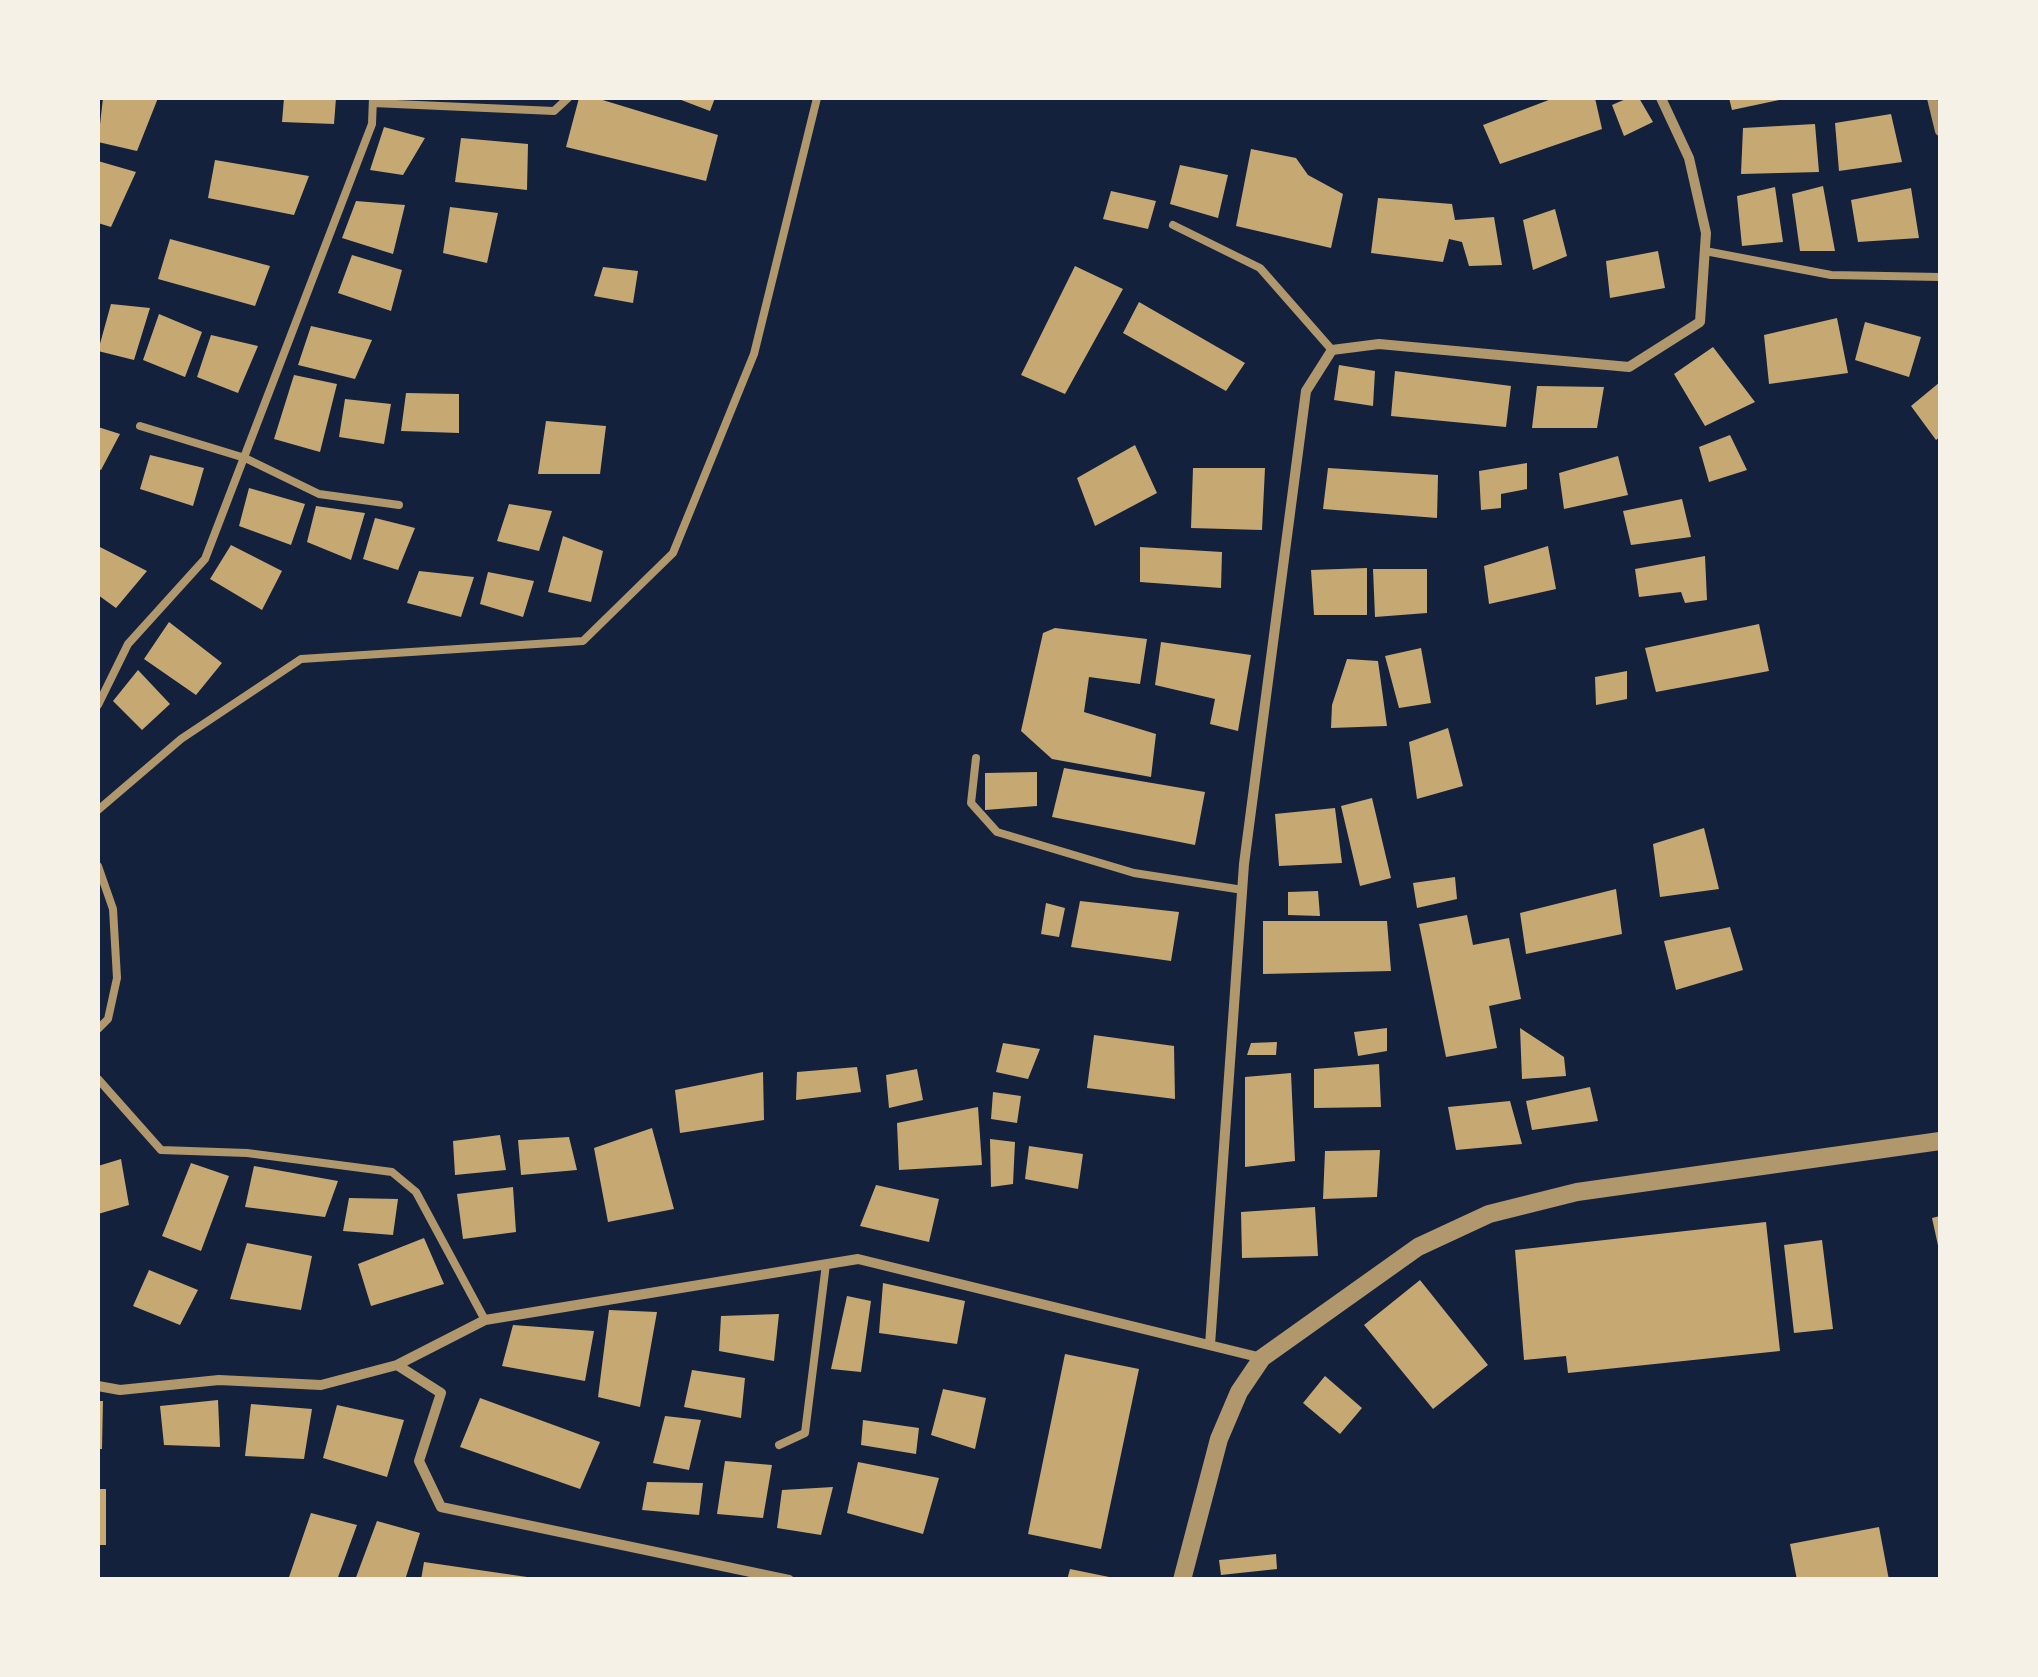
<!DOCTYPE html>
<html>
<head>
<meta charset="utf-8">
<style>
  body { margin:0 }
  #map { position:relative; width:2038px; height:1677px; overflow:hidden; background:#14213d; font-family:"PT Sans Narrow",sans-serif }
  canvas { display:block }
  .frame { position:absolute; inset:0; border:100px solid #f6f1e7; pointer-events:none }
</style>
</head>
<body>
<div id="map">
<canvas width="2038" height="1677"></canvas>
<div class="frame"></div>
</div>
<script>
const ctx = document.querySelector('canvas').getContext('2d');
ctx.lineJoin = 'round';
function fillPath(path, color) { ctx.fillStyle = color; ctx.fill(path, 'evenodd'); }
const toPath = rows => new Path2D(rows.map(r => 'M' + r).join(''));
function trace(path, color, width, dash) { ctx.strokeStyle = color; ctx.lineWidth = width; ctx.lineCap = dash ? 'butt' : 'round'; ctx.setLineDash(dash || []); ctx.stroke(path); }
fillPath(toPath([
  [103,98,158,98,137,151,98,142],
  [284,98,336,98,334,124,282,122],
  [579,98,596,98,718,135,706,181,566,147],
  [676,98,715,98,710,111],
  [1554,98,1595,98,1602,129,1500,164,1483,125],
  [1628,98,1639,98,1653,122,1624,136,1612,105],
  [1729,98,1784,98,1784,99,1732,110],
  [1891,114,1902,162,1839,171,1835,123],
  [1815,124,1819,172,1741,174,1743,128],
  [384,127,425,138,403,175,370,170],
  [461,138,528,144,527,190,455,182],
  [1251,149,1296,158,1308,175,1343,194,1331,248,1236,226],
  [215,160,309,176,294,215,208,198],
  [98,161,136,172,111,227,98,223],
  [1180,165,1228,175,1218,218,1170,204],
  [1823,186,1835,251,1800,251,1792,194],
  [1775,187,1783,242,1742,246,1737,196],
  [1911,188,1919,238,1858,242,1851,200],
  [1111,191,1156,201,1148,229,1103,219],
  [1378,198,1452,204,1455,220,1494,217,1502,265,1469,266,1462,242,1449,239,1443,262,1371,253],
  [356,201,405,205,393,254,342,238],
  [450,207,498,213,487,263,443,253],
  [1555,209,1567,256,1533,270,1523,220],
  [170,239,270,266,255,306,158,279],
  [1658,251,1665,288,1610,298,1606,261],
  [352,255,402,270,391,311,338,293],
  [1075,266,1123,289,1065,394,1021,375],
  [603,267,638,271,633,303,594,296],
  [1139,302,1245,363,1226,391,1123,333],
  [111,304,150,308,134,360,98,351],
  [159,314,202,332,185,377,143,360],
  [1837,318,1848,373,1769,384,1764,335],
  [1865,322,1921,337,1909,377,1855,360],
  [311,326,372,340,355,379,298,365],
  [211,335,258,346,238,393,197,377],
  [1713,347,1755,402,1705,426,1674,374],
  [1339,365,1375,371,1373,406,1334,400],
  [1395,371,1511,386,1506,427,1391,416],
  [294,375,337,384,320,452,274,439],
  [1940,382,1940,437,1936,440,1911,406],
  [1537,386,1604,387,1597,428,1532,428],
  [406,393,459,394,459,433,401,431],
  [345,399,391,404,384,444,339,437],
  [546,421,606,426,600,474,538,474],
  [98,427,120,434,101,470,98,469],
  [1730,435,1747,470,1709,482,1699,447],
  [1135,445,1157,493,1095,526,1077,478],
  [150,455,204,468,193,506,140,489],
  [1618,456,1628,495,1564,509,1559,473],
  [1527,463,1527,489,1501,494,1501,508,1481,510,1479,471],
  [1193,468,1265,468,1262,530,1191,528],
  [1328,468,1438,475,1437,518,1323,509],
  [249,488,305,504,291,545,239,526],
  [1682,499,1691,537,1631,545,1623,511],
  [509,504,552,511,539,551,497,541],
  [316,506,365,513,351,560,307,542],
  [375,518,415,528,398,570,363,559],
  [563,536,603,551,591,602,548,592],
  [231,545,282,571,262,610,210,579],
  [98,546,147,571,116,608,98,595],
  [1548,546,1556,589,1489,604,1484,566],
  [1140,547,1222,552,1221,588,1140,582],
  [1705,556,1707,600,1685,603,1681,592,1639,597,1635,569],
  [1367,568,1367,615,1314,615,1311,570],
  [1373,569,1427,569,1427,613,1375,617],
  [419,571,474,577,461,617,407,603],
  [488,572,534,581,523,617,480,604],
  [169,622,222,663,196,695,144,659],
  [1759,624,1769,671,1656,692,1645,648],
  [1055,628,1147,639,1140,684,1089,677,1084,712,1156,734,1151,777,1052,759,1021,731,1043,633],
  [1161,642,1251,655,1238,731,1210,724,1215,699,1155,685],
  [1421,648,1431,703,1399,708,1385,656],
  [1347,659,1378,661,1387,726,1331,728,1332,705],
  [138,670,170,704,142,730,113,701],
  [1627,671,1627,699,1596,705,1595,677],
  [1448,728,1463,786,1417,799,1409,742],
  [1064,768,1205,792,1195,845,1052,817],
  [1037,772,1037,806,985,810,985,773],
  [1372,798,1391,878,1360,886,1341,806],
  [1335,808,1342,863,1279,866,1275,814],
  [1704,828,1719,889,1660,897,1653,844],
  [1455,877,1457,899,1417,908,1413,883],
  [1616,889,1622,934,1526,954,1520,913],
  [1318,891,1320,916,1288,915,1288,892],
  [1080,901,1179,912,1171,961,1071,947],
  [1046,903,1065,908,1059,937,1041,934],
  [1467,915,1473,945,1509,938,1521,999,1489,1006,1497,1048,1446,1057,1419,924],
  [1263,921,1387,921,1391,971,1263,974],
  [1730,927,1743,970,1676,990,1664,941],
  [1387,1028,1387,1051,1358,1056,1354,1032],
  [1520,1028,1564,1057,1566,1076,1522,1079],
  [1094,1035,1174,1046,1175,1099,1087,1088],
  [1277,1042,1276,1055,1247,1055,1251,1043],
  [1003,1043,1040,1049,1028,1079,996,1072],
  [1379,1064,1381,1107,1314,1108,1314,1069],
  [857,1067,861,1092,796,1100,797,1072],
  [917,1069,923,1100,889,1108,886,1075],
  [763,1072,764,1120,680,1133,675,1090],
  [1291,1073,1295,1161,1245,1167,1245,1077],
  [1590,1087,1598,1121,1532,1130,1526,1101],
  [993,1092,1021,1096,1017,1123,991,1119],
  [1510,1101,1522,1144,1456,1150,1448,1107],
  [978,1107,982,1165,899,1170,897,1123],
  [652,1128,674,1209,608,1222,594,1148],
  [500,1135,506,1170,455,1175,453,1141],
  [569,1137,577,1170,521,1175,518,1140],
  [990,1139,1015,1142,1013,1184,991,1187],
  [1029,1146,1083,1154,1078,1189,1025,1179],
  [1380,1150,1377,1197,1323,1199,1325,1151],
  [121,1159,129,1205,98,1214,98,1166],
  [191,1163,229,1176,201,1251,162,1236],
  [254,1166,338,1181,325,1217,245,1207],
  [876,1185,939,1199,929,1242,860,1226],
  [513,1187,516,1232,463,1239,457,1194],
  [349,1198,398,1199,393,1235,343,1231],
  [1315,1207,1318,1256,1242,1258,1241,1212],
  [1940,1216,1940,1250,1939,1250,1932,1218],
  [1766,1222,1780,1351,1568,1373,1566,1356,1524,1360,1515,1250],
  [424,1238,444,1284,371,1306,358,1264],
  [1822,1240,1833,1329,1794,1333,1784,1245],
  [247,1243,312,1256,301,1310,230,1299],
  [149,1270,198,1290,180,1325,133,1306],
  [1420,1280,1488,1365,1433,1409,1364,1325],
  [883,1283,965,1301,957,1344,879,1333],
  [847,1296,871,1301,861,1372,831,1369],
  [609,1310,657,1312,640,1407,598,1397],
  [779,1314,774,1361,719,1351,721,1316],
  [513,1325,594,1331,585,1381,502,1366],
  [1065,1354,1139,1369,1101,1549,1028,1534],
  [692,1370,745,1378,741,1418,684,1407],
  [1325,1376,1362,1408,1340,1434,1303,1403],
  [943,1389,986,1398,975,1449,931,1435],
  [480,1398,600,1442,580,1489,460,1447],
  [218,1400,220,1447,164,1445,160,1406],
  [98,1401,103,1401,102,1449,98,1449],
  [251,1404,312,1409,304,1459,245,1456],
  [337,1405,404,1420,387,1477,323,1458],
  [665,1416,701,1420,689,1470,653,1463],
  [863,1420,919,1428,916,1454,861,1445],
  [725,1461,772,1465,763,1518,717,1514],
  [858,1462,939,1478,923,1534,847,1513],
  [647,1482,703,1483,699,1515,642,1510],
  [833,1487,821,1535,777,1528,782,1490],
  [98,1489,106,1489,106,1545,98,1545],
  [311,1513,357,1525,337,1580,288,1580],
  [377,1521,420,1533,405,1580,355,1580],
  [1879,1527,1889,1580,1797,1580,1790,1544],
  [1276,1554,1277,1569,1221,1575,1219,1560],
  [424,1562,527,1577,527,1580,421,1580],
  [1070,1569,1114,1578,1114,1580,1067,1580]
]), '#c6a872');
trace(toPath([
  [373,103,554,111,568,98],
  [1173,225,1260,268,1332,350],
  [1705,251,1831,275,1940,277],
  [140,426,245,458,319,494,399,505],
  [98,705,128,644,205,559,372,124,373,98],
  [976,758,971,803,997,832,1134,873,1243,890],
  [98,810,181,739,301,659,583,641,673,553,754,354,817,98],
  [98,866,113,909,117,978,108,1019,98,1029],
  [98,1079,161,1150,247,1153,392,1172,416,1192,485,1320],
  [779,1445,805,1433,826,1264]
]), '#b1986c', 8);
trace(toPath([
  [1932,98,1940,131],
  [1210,1345,1244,864,1306,391,1332,350,1379,344,1629,367,1700,322,1706,233,1689,158,1661,98],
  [397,1365,441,1393,419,1461,441,1507,789,1580],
  [98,1386,120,1390,219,1380,321,1385,397,1365,485,1320,858,1259,1262,1358]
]), '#b1986c', 10);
trace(toPath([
  [1182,1580,1219,1439,1239,1392,1262,1358,1418,1247,1489,1214,1577,1192,1940,1141]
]), '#b1986c', 18);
</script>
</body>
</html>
